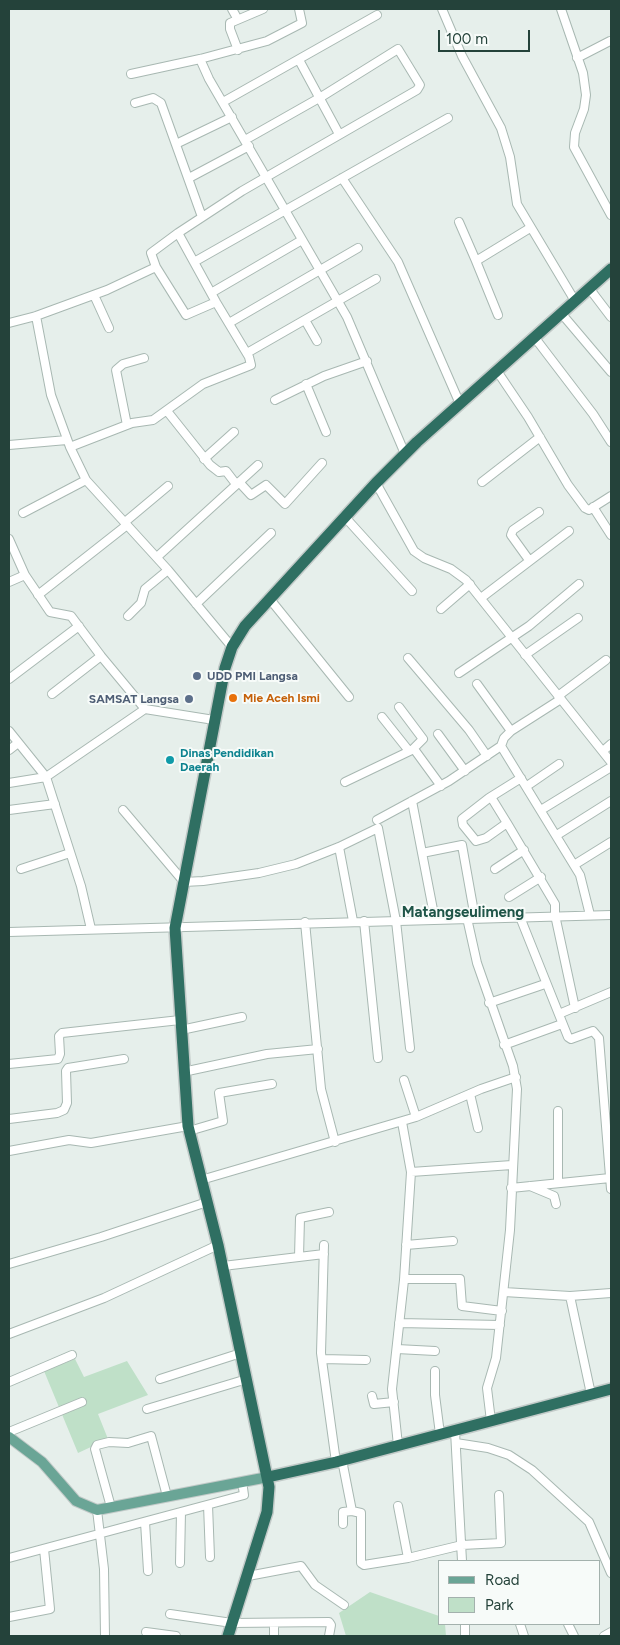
<!DOCTYPE html>
<html>
<head>
<meta charset="utf-8">
<style>
  body { margin:0 }
  #map { position:relative; width:620px; height:1645px; overflow:hidden; background:#e6efeb; font-family:Figtree,sans-serif }
  canvas { display:block }
  .frame { position:absolute; inset:0; border:10px solid #24423a; pointer-events:none }
  .legend { position:absolute; left:438px; top:1560px; width:162px; height:65px; box-sizing:border-box; background:#f7fbf9; border:1px solid #a3b1ad; margin:0; padding:6px 9px; list-style:none; font-size:15px; color:#24423a }
  .legend li { display:flex; align-items:center; gap:10px; height:25px }
  .legend b { width:25px; border:1px solid #a3b1ad }
  .scale { position:absolute; left:438px; top:30px; width:92px; height:22px; box-sizing:border-box; border:2px solid #24423a; border-top:0; padding-left:6px; font-size:15px; line-height:18px; white-space:nowrap; color:#24423a; -webkit-text-stroke:4px #f7fbf9; paint-order:stroke }
</style>
</head>
<body>
<div id="map">
<canvas width="620" height="1645"></canvas>
<div class="frame"></div>
<ul class="legend">
<li><b style="height:6px;background:#6aa596"></b>Road</li>
<li><b style="height:14px;background:#bfe0c8"></b>Park</li>
</ul>
<div class="scale">100 m</div>
</div>
<script>
const ctx = document.querySelector('canvas').getContext('2d');
ctx.lineJoin = 'round';
function fillPath(path, color) { ctx.fillStyle = color; ctx.fill(path, 'evenodd'); }
const toPath = rows => new Path2D(rows.map(r => 'M' + r).join(''));
function trace(path, color, width, dash) { ctx.strokeStyle = color; ctx.lineWidth = width; ctx.lineCap = dash ? 'butt' : 'round'; ctx.setLineDash(dash || []); ctx.stroke(path); }
function write(font, color, halo, rows, align = 'center') {
  ctx.font = font + ' Figtree,sans-serif'; ctx.lineWidth = 4; ctx.setLineDash([]); ctx.textBaseline = 'middle'; ctx.strokeStyle = halo; ctx.fillStyle = color; for (const [text, x, y, turn = 0] of rows) {
    ctx.save(); ctx.translate(x, y); ctx.rotate((+turn || 0) * Math.PI / 180); ctx.textAlign = isNaN(turn) ? turn : align; if (halo) ctx.strokeText(text, 0, 0); ctx.fillText(text, 0, 0); ctx.restore();
  }
}
fillPath(toPath([
  [75,1359,84,1377,127,1361,148,1395,98,1414,108,1439,78,1453,44,1371],
  [370,1592,439,1616,439,1624,445,1624,446,1636,346,1636,339,1613]
]), '#bfe0c8');
const minor = toPath([
  [232,9,237,18],
  [442,9,462,56,501,128,510,157,517,204,575,301],
  [561,9,583,73,586,95,584,109,575,133,574,147,611,215],
  [238,50,230,29,230,23,263,9],
  [577,58,610,41],
  [200,59,209,79,347,317,405,454],
  [299,60,339,134],
  [131,74,200,59,267,41,302,23,299,9],
  [223,102,377,15],
  [135,103,153,98,161,103,202,217],
  [176,144,232,117],
  [189,178,249,146],
  [342,178,398,262,460,404],
  [459,222,476,261],
  [194,262,448,118],
  [156,267,186,315,216,302],
  [589,288,611,317],
  [211,293,302,240],
  [94,295,109,328],
  [561,313,611,372],
  [498,315,476,261,530,228],
  [36,316,51,395,70,447,86,480,168,570,232,647],
  [305,320,317,341],
  [9,323,36,316,107,290,156,267,151,253,178,233,242,191,417,90,420,85,398,49,321,97,245,140],
  [229,323,358,248],
  [535,338,593,414,611,442],
  [247,353,376,279],
  [497,371,528,417,568,485,585,508,589,510,611,496],
  [306,384,326,432],
  [275,400,324,376,367,361],
  [167,411,210,465,219,472,226,471,236,484],
  [127,425,116,370,123,364,144,358],
  [9,445,67,440],
  [70,447,132,423,153,420,203,384,251,365,249,357,216,302,178,233],
  [204,459,234,432],
  [239,482,251,495,266,485,285,504,322,463],
  [482,482,540,437],
  [376,483,414,551,424,558,451,569,466,580,611,762],
  [593,507,611,535],
  [23,513,86,480],
  [344,516,412,591],
  [125,522,168,486],
  [9,539,25,575,50,612,71,616,101,656,145,709,214,720],
  [157,557,258,465],
  [529,560,511,535,513,530,539,512],
  [9,582,25,575],
  [38,595,127,525],
  [269,598,349,697],
  [481,598,569,531],
  [196,604,271,533],
  [441,609,470,584],
  [128,616,141,603,145,589,168,570],
  [525,655,578,618],
  [408,658,469,730,487,756],
  [459,673,529,626,579,584],
  [9,679,79,626],
  [477,684,511,731],
  [52,694,101,656],
  [558,696,606,660],
  [399,707,423,739,412,750],
  [382,717,409,751],
  [9,731,46,777,81,886,91,929],
  [438,734,465,771],
  [501,746,580,875,590,915],
  [9,750,18,743],
  [603,751,611,744],
  [345,782,414,749,441,786],
  [9,783,46,777,145,709],
  [527,786,559,764],
  [491,797,507,823,486,838,476,841,463,825,462,819,489,798,521,778],
  [412,801,435,920],
  [9,810,55,804],
  [123,810,184,882,203,881,259,873,296,864,339,847,378,828,396,921,410,1048],
  [541,810,611,767],
  [377,820,449,781,501,746,504,738,511,731,561,699],
  [507,823,555,904,555,915,575,1008],
  [557,835,611,801],
  [339,847,353,921],
  [422,853,462,845,475,918],
  [574,865,611,842],
  [21,869,70,853],
  [495,869,524,850],
  [509,897,541,877],
  [520,917,568,1037,571,1039,593,1031,599,1038,611,1189],
  [467,918,477,963,513,1066,517,1089,510,1230,496,1358,487,1388,491,1421],
  [364,921,378,1058],
  [305,922,321,1089,335,1142],
  [9,932,611,915],
  [489,1003,545,984],
  [559,1014,611,992],
  [181,1030,242,1017],
  [504,1045,562,1024],
  [9,1064,58,1059,60,1054,59,1036,62,1033,180,1020],
  [183,1072,267,1054,318,1049],
  [404,1080,416,1117],
  [470,1094,478,1128],
  [9,1119,57,1113,64,1110,67,1103,66,1071,68,1068,124,1059],
  [189,1131,223,1121,219,1093,272,1084],
  [9,1151,69,1140,91,1143,188,1126],
  [411,1172,512,1165],
  [201,1180,416,1117,481,1089,516,1077],
  [558,1182,558,1111],
  [530,1186,554,1196,556,1204],
  [511,1188,610,1178],
  [324,1245,321,1353,336,1462],
  [406,1245,453,1241],
  [299,1257,300,1218,329,1212],
  [9,1264,101,1237,207,1202],
  [223,1266,324,1254],
  [404,1279,460,1279,462,1306,502,1311],
  [504,1292,570,1296,611,1293],
  [570,1296,591,1394],
  [399,1323,500,1325],
  [9,1334,104,1298,218,1245],
  [397,1349,435,1351],
  [322,1359,366,1360],
  [435,1371,435,1395,440,1434],
  [160,1379,241,1353],
  [9,1382,72,1355],
  [372,1396,374,1404,394,1402],
  [147,1409,247,1379],
  [455,1431,462,1561],
  [9,1432,82,1402],
  [456,1443,488,1448,509,1455,532,1470,589,1522,611,1573],
  [398,1445,392,1389,404,1280,411,1172,402,1122],
  [342,1460,352,1511,343,1512,343,1524],
  [208,1505,210,1557],
  [398,1506,408,1558],
  [111,1507,95,1449,97,1445,109,1442,128,1443,151,1436,167,1496],
  [97,1510,104,1569,105,1636],
  [352,1511,361,1513,361,1563,364,1565,408,1558,462,1545,501,1543,499,1495],
  [145,1522,148,1571],
  [9,1558,244,1495,242,1481],
  [180,1563,181,1512],
  [248,1576,301,1566,315,1585,344,1605],
  [170,1614,232,1623,329,1622,331,1625,329,1636],
  [9,1617,50,1609,44,1549],
  [274,1623,274,1636],
  [520,1624,524,1636],
  [568,1624,574,1636],
  [146,1632,176,1636],
  [465,1636,465,1624],
  [604,1636,611,1632]
]);
const major = toPath([
  [9,1437,42,1462,76,1501,97,1510,268,1477]
]);
const highway = toPath([
  [268,1477,336,1462,611,1389],
  [228,1636,267,1512,269,1487,218,1245,188,1126,175,928,225,668,232,647,245,626,376,483,417,442,611,269]
]);
trace(minor, '#a8b8b2', 10);
trace(major, '#c2cac8', 12);
trace(highway, '#c2cac8', 14);
trace(minor, '#fff', 8);
trace(major, '#6aa596', 10);
trace(highway, '#2f6f62', 11);
for (const [x, y, r, color] of [
  [197,676,5,"#5c6f8a"],
  [233,698,5,"#e8710a"],
  [189,699,5,"#5c6f8a"],
  [170,760,5,"#0f9aa8"]
]) { const dot = new Path2D(); dot.arc(x, y, r, 0, 2 * Math.PI); ctx.fillStyle = color; ctx.fill(dot); trace(dot, '#f7fbf9', 2); }
write('bold 12px', '#4e5e75', '#f7fbf9', [
  ["UDD PMI Langsa",207,676],
  ["SAMSAT Langsa",179,699,"right"]
], 'left');
write('bold 12px', '#c56008', '#f7fbf9', [
  ["Mie Aceh Ismi",243,698]
], 'left');
write('bold 12px', '#0d838f', '#f7fbf9', [
  ["Dinas Pendidikan",180,753],
  ["Daerah",180,767]
], 'left');
write('bold 15px', '#1f5548', '#f7fbf9', [
  ["Matangseulimeng",463,913]
]);
</script>
</body>
</html>
